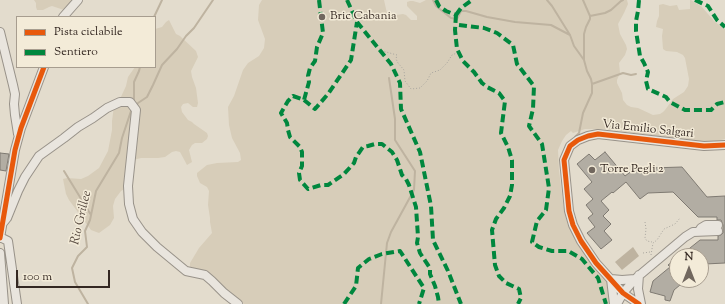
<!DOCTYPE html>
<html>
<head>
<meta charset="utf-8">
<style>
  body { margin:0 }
  #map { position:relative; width:725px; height:304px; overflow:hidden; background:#e3dccd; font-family:"Sorts Mill Goudy",serif }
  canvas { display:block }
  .legend { position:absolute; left:16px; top:16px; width:140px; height:52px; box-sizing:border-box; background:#f3ebd8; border:1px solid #a79d8f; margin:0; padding:5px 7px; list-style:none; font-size:12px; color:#342822 }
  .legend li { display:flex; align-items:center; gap:8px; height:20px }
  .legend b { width:20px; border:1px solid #a79d8f }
  .north { position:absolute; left:669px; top:248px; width:40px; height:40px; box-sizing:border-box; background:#f3ebd8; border:1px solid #a79d8f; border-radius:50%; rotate:0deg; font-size:11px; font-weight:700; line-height:16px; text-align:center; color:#342822 }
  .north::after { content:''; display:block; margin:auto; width:14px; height:18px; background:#71675e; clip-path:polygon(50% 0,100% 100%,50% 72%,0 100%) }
  .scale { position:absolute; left:16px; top:270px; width:94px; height:18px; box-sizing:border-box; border:2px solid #342822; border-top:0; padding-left:5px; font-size:12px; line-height:14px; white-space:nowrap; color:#342822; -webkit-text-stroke:3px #f3ebd8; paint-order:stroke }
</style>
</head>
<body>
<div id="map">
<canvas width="725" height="304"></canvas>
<ul class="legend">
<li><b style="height:5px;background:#e8590c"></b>Pista ciclabile</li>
<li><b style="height:5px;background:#00873e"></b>Sentiero</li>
</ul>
<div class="north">N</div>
<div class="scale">100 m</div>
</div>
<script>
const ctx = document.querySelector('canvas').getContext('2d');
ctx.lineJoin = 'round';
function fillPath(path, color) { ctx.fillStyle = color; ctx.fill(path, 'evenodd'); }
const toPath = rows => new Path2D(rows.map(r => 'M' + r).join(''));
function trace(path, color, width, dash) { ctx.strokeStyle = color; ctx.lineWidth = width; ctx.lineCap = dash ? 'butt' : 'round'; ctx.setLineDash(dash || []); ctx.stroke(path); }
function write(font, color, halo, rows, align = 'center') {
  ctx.font = font + ' "Sorts Mill Goudy",serif'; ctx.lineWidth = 3; ctx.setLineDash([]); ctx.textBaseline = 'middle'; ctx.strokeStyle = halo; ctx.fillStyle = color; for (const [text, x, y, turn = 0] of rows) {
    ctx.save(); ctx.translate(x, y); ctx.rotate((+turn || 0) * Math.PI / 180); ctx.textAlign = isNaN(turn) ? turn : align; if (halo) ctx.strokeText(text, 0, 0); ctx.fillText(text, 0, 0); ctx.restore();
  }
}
fillPath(toPath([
  [34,0,75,0,64,10,52,6,49,7,43,10,37,10,36,7,36,3],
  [262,0,384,0,388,18,391,19,394,18,396,15,403,14,406,15,411,20,417,20,417,16,407,6,407,2,410,1,413,1,420,3,426,0,627,0,628,4,624,13,618,24,620,34,626,45,627,49,625,55,619,63,620,73,617,80,617,83,622,93,623,100,627,105,631,107,638,108,653,115,660,114,663,112,665,110,673,99,684,92,688,86,689,79,685,58,683,55,677,52,666,51,663,49,662,36,663,29,656,27,657,21,659,16,659,5,663,4,670,6,677,5,679,10,690,9,690,0,691,0,701,6,715,22,725,29,725,139,717,141,694,141,605,129,585,129,573,133,571,131,566,135,562,141,558,150,559,170,563,203,568,225,576,240,591,261,603,275,608,284,609,295,611,299,611,304,244,304,225,291,212,275,205,271,193,269,190,267,190,263,199,248,212,233,210,222,210,218,208,205,209,191,207,187,200,183,197,176,197,173,207,165,217,163,238,162,241,160,240,153,232,138,229,125,228,107,234,96,243,70,248,63,259,56,264,48,265,39,258,20,259,5],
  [169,20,176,34,180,36,196,51,198,57,191,71,192,77,196,88,198,103,197,107,193,107,188,103,183,104,181,107,182,112,188,120,192,122,194,124,207,133,208,136,207,139,202,143,195,143,192,145,189,150,192,162,187,165,180,152,176,151,172,152,165,157,158,158,141,158,133,160,137,108,120,99,126,86,128,77,135,67,155,67,155,29,162,27,166,22],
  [128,104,132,111,132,117,126,188,121,191,115,199,113,206,114,218,110,225,99,233,91,230,69,200,66,194,63,179,67,178,81,179,88,176,99,168,108,151,112,130,112,121,114,106]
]), '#d7cdb9');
fillPath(toPath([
  [633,247,639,256,622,270,615,262]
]), '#beb3a0');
trace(toPath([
  [433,0,436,6,451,18,457,19,461,11,466,11,487,17,515,22,551,25,570,35],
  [547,0,552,6,570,35,574,46,584,60],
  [590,16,605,13,611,10,621,1,623,0],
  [154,17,162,0],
  [592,84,623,73,631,75,636,74],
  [134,102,134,82,139,71,140,67],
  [136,106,138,103,147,97,153,85,162,65,177,49,186,36,194,28,213,0],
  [575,137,579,133,583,113,592,93,592,84,591,79,587,71,584,60,584,34,586,27,590,19,590,16,583,0],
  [64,171,91,215],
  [88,304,75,282,72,268,78,256,87,247,85,231,90,220,96,191,119,153,122,138,132,108],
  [381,304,387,243,391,232,414,190,415,171,395,140,395,119,389,78]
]), '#beb3a0', 2);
const building = toPath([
  [605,152,625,176,637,167,639,171,650,171,650,168,682,167,707,197,725,196,725,263,705,264,701,267,701,256,680,256,700,240,718,240,718,236,721,235,723,233,723,225,721,220,717,220,717,217,698,217,673,192,648,193,640,199,626,182,613,193,612,192,601,201,609,210,603,216,611,224,604,231,612,240,601,249,587,233,595,227,588,218,593,214,586,205,593,199,584,189,592,182,577,164,589,154,595,160,605,152],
  [0,153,9,154,6,171,0,170,0,153],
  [677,258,677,280,686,280,674,290,670,301,665,300,665,296,650,292,653,281,670,267,668,265,677,258]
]);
fillPath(building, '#b2ada3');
trace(building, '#7f7a72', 1);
const minor = toPath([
  [63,17,78,0],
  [0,32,13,85,15,94,14,104,15,115,18,134],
  [3,223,7,218,18,191,25,177,39,156,64,138,78,127,93,118,107,108,120,102,130,102,136,110,128,186,129,204,133,219,142,232,157,247,186,271,205,275,212,281,224,293,238,304],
  [699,231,701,228,706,225,718,225],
  [0,237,8,241,17,304],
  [0,238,15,150,21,128,44,67],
  [0,253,4,304],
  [639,275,638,289,641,304],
  [611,279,614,304],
  [611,279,622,280,635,279],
  [617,304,623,293,635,279,685,237,693,232,718,231],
  [639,304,623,293,596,263,581,241,573,225,569,211,564,160,570,146,578,140,588,136,598,134,704,146,725,145]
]);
trace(minor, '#989289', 10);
trace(toPath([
  [379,49,386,52,397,55,396,59,398,63,404,70,405,81,411,89,420,88,427,81,431,73,440,70,447,63,452,55,459,52],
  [645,222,646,229,645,238,647,241,652,242],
  [643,253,650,252],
  [651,255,653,243,657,240,664,229,675,224,680,218]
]), '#a9a69f', 1, [1, 2]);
trace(minor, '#e9e5de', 8);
trace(toPath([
  [319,0,323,33,317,47,315,61,310,68,308,76,309,82,304,100,293,96,288,101,281,113,287,123,288,130,290,137,300,147,302,152,302,166,299,173,300,180,308,189,321,185,328,185,344,174,354,163,356,157,363,147,368,146,375,144,382,144,392,152,397,160,402,175,406,179,409,185,416,207,418,237,417,243,420,253,430,268,430,274,435,286,438,297,439,304],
  [347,0,357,22,391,64,400,83,401,109,420,152,431,206,433,240,448,271,461,304],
  [436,0,439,6,446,11,456,15],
  [639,0,638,11,636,21,636,31,640,56,644,63,648,72,646,81,648,89,666,97,670,102,685,110,711,110,717,104,725,102],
  [695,0,708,6,717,20,725,27],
  [456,15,455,30,457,49,463,61,474,72,482,83,487,87,499,93,505,101,501,133,508,147,512,160,512,185,510,196,504,208,496,219,492,230,495,265,499,276,506,283,519,289,521,298,518,304],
  [456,15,461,8,472,0],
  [459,25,484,28,497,33,513,45,517,64,534,86,533,109,529,126,542,144,549,188,546,210,537,221,532,242,539,247,552,251,568,251,582,259,598,278,606,304],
  [304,100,315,109,328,94,351,60,357,22],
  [344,304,356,286,358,268,369,259,382,254,400,251,424,288,419,304]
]), '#00873e', 4, [8, 4]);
trace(toPath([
  [0,238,15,150,21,128,44,67],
  [639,304,623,293,596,263,581,241,573,225,569,211,564,160,570,146,578,140,588,136,598,134,704,146,725,145]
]), '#e8590c', 5);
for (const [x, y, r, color] of [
  [322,17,4,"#71675e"],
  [592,170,4,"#71675e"]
]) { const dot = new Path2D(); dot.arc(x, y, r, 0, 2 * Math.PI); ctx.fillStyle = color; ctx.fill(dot); trace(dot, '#f3ebd8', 1.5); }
write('12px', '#342822', '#f3ebd8', [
  ["Bric Cabania",330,17],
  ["Torre Pegli 2",600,170]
], 'left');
write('12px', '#342822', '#f3ebd8', [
  ["Via Emilio Salgari",648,130,6]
]);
write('italic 13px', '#594c42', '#f3ebd8', [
  ["Rio Grillee",82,218,-77]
]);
</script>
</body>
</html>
